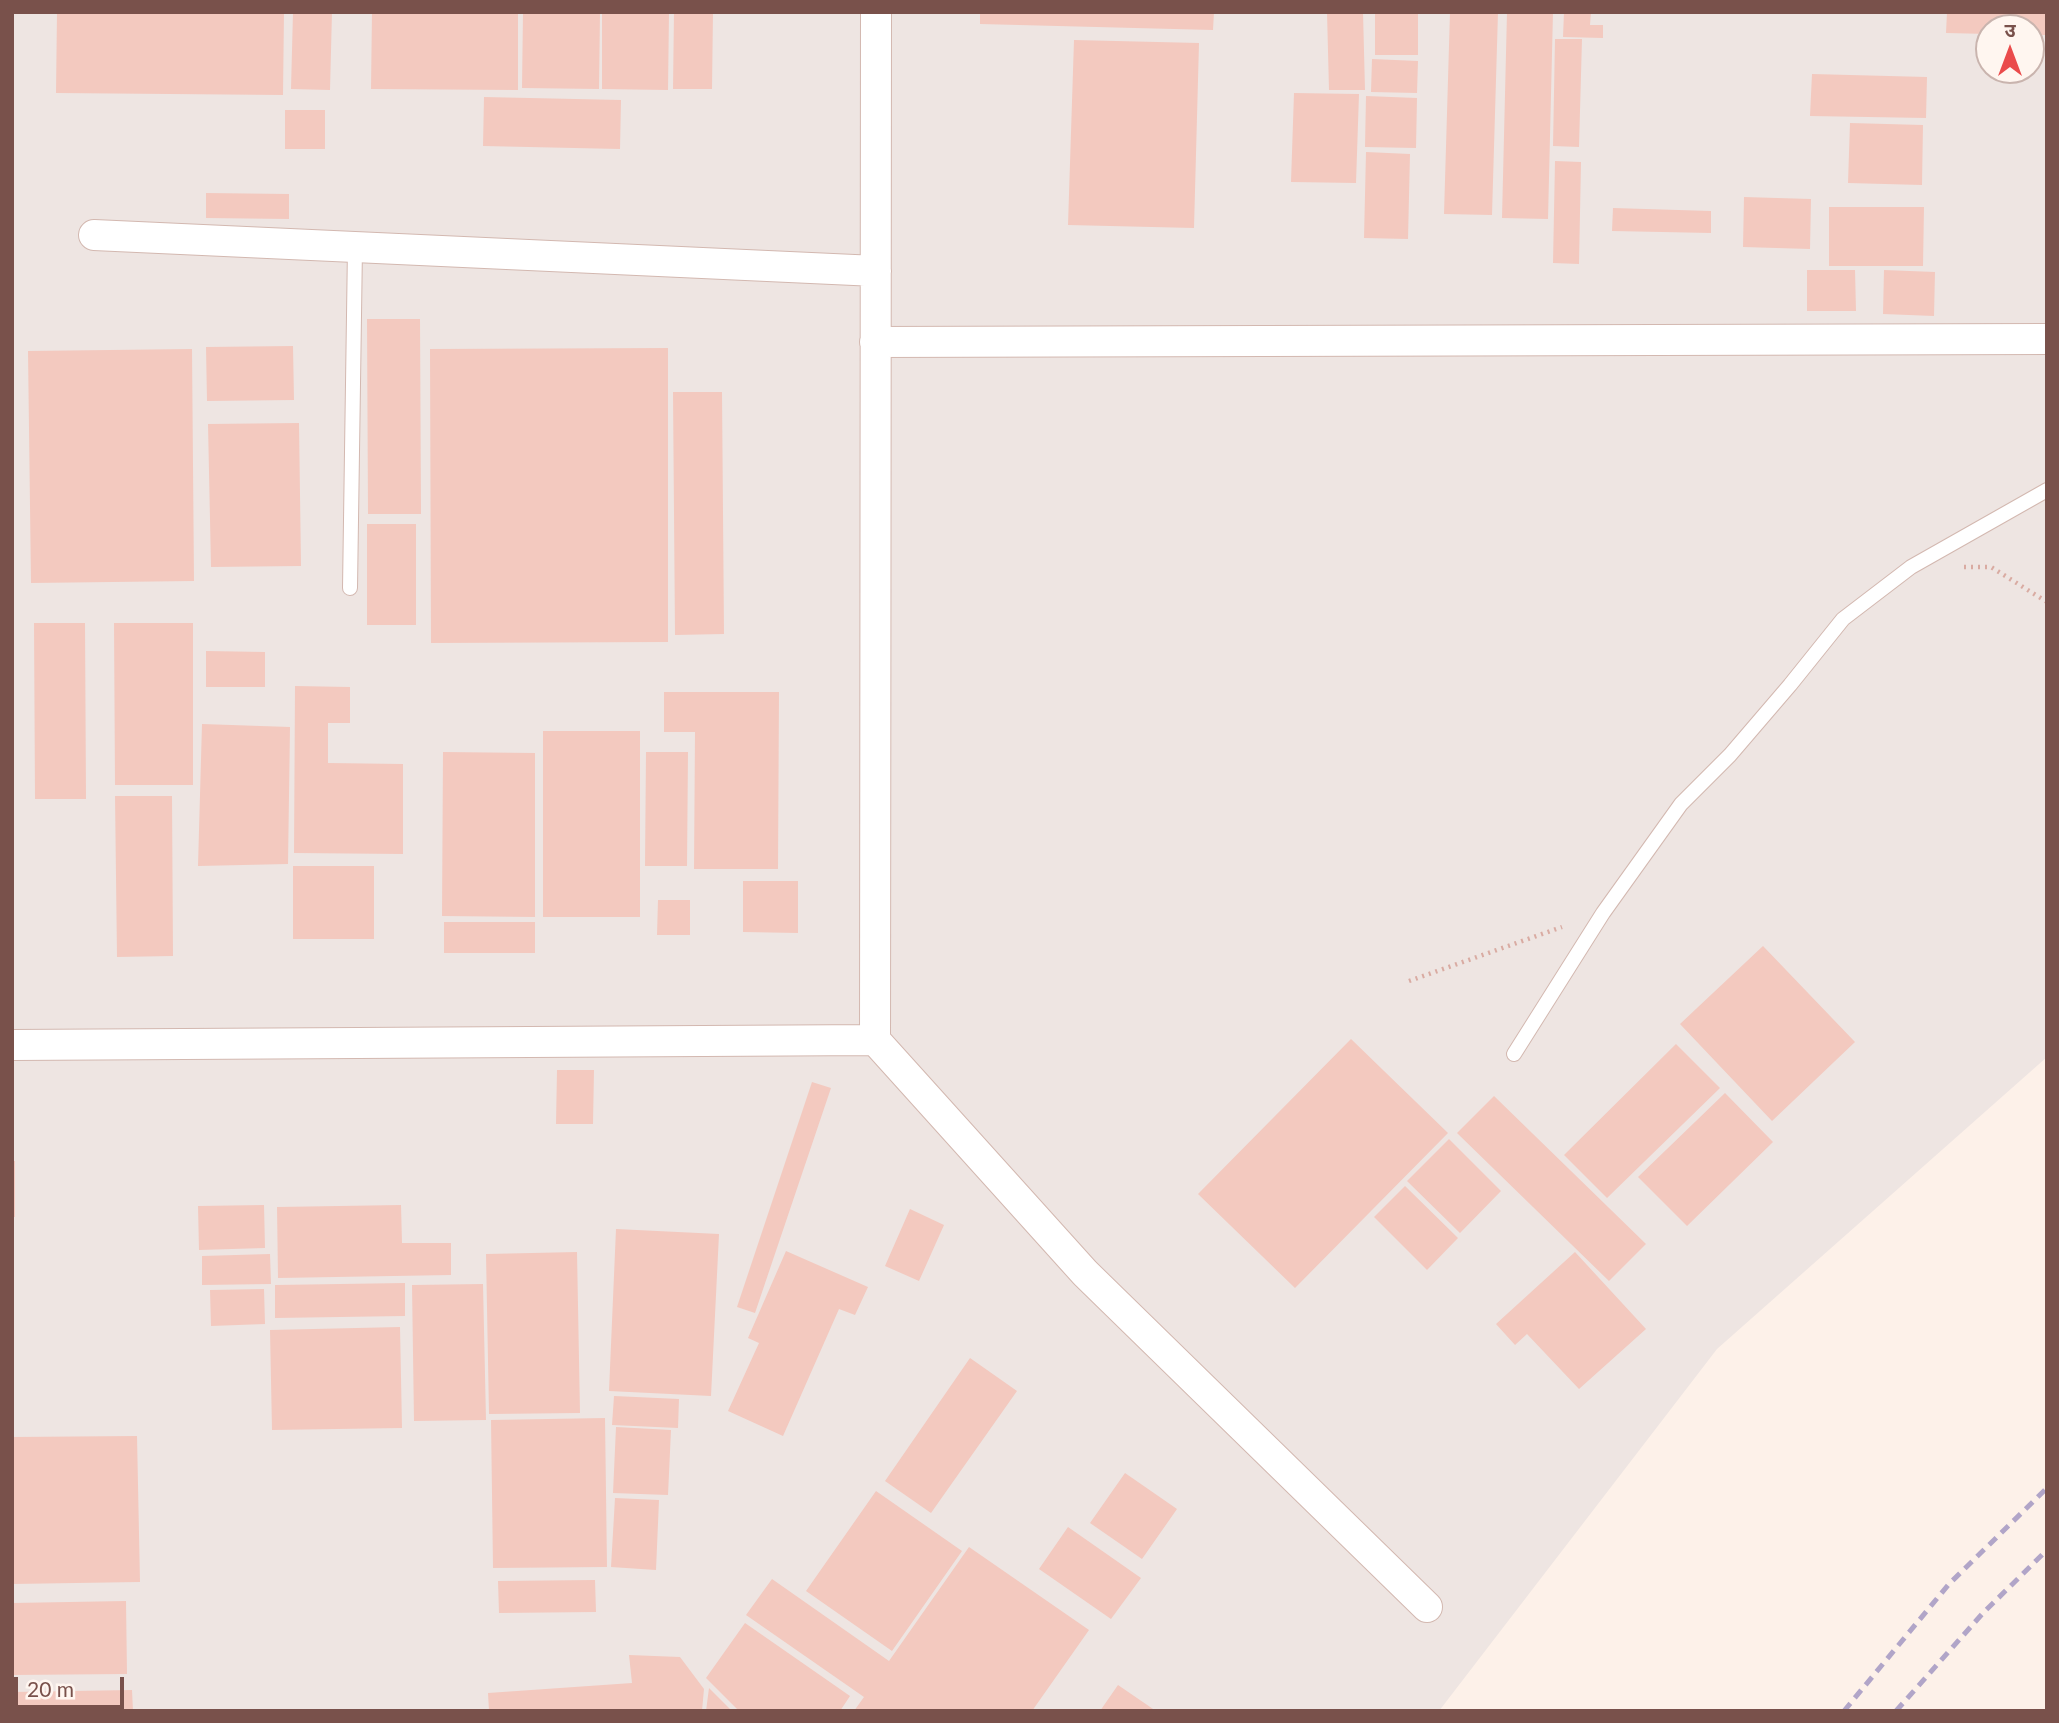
<!DOCTYPE html>
<html>
<head>
<meta charset="utf-8">
<style>
  body { margin:0 }
  #map { position:relative; width:2059px; height:1723px; overflow:hidden; background:#fdf1e9; font-family:Lato,"Noto Sans Devanagari",sans-serif }
  canvas { display:block }
  .frame { position:absolute; inset:0; border:14px solid #79514b; pointer-events:none }
  .north { position:absolute; left:1975px; top:14px; width:70px; height:70px; box-sizing:border-box; background:#fff6f0; border:2px solid #c9b4ae; border-radius:50%; rotate:0deg; font-size:19px; font-weight:700; line-height:28px; text-align:center; color:#79514b }
  .north::after { content:''; display:block; margin:auto; width:24px; height:32px; background:#ea4b4b; clip-path:polygon(50% 0,100% 100%,50% 72%,0 100%) }
  .scale { position:absolute; left:14px; top:1677px; width:110px; height:32px; box-sizing:border-box; border:4px solid #79514b; border-top:0; padding-left:9px; font-size:21px; line-height:24px; white-space:nowrap; color:#79514b; -webkit-text-stroke:5px #fff6f0; paint-order:stroke }
</style>
</head>
<body>
<div id="map">
<canvas width="2059" height="1723"></canvas>
<div class="frame"></div>
<div class="north">उ</div>
<div class="scale">20 m</div>
</div>
<script>
const ctx = document.querySelector('canvas').getContext('2d');
ctx.lineJoin = 'round';
function fillPath(path, color) { ctx.fillStyle = color; ctx.fill(path, 'evenodd'); }
const toPath = rows => new Path2D(rows.map(r => 'M' + r).join(''));
function trace(path, color, width, dash) { ctx.strokeStyle = color; ctx.lineWidth = width; ctx.lineCap = dash ? 'butt' : 'round'; ctx.setLineDash(dash || []); ctx.stroke(path); }
fillPath(toPath([
  [12,12,2047,12,2047,1057,1717,1349,1439,1711,12,1711],
  [1989,28,2031,28,2031,70,1989,70]
]), '#eee5e2');
fillPath(toPath([
  [57,12,284,12,283,95,56,93],
  [293,12,332,12,330,90,291,89],
  [372,12,518,12,518,90,371,89],
  [523,12,600,12,599,89,522,88],
  [602,12,669,12,668,90,602,89],
  [674,12,713,12,712,89,673,89],
  [980,12,1214,12,1213,30,980,24],
  [1327,12,1363,12,1365,90,1329,90],
  [1375,12,1418,12,1418,55,1375,55],
  [1450,12,1498,12,1492,215,1444,214],
  [1507,12,1553,12,1548,219,1502,218],
  [1564,12,1591,12,1590,25,1603,25,1603,38,1563,37],
  [1947,12,2047,12,2047,35,2031,35,2031,28,1989,28,1989,34,1946,33],
  [1555,39,1582,39,1579,147,1553,146],
  [1074,40,1199,43,1194,228,1068,225],
  [1372,59,1418,61,1417,93,1371,92],
  [1812,74,1927,77,1926,118,1810,116],
  [1294,93,1359,94,1356,183,1291,182],
  [1366,96,1417,98,1416,148,1365,147],
  [484,97,621,100,620,149,483,146],
  [285,110,325,110,325,149,285,149],
  [1850,123,1923,125,1922,185,1848,183],
  [1366,152,1410,154,1408,239,1364,238],
  [1555,161,1581,162,1579,264,1553,263],
  [206,193,289,194,289,219,206,218],
  [1744,197,1811,199,1810,249,1743,247],
  [1829,207,1924,207,1923,266,1829,266],
  [1613,208,1711,211,1711,233,1612,231],
  [1807,270,1855,270,1856,311,1807,311],
  [1884,270,1935,272,1934,316,1883,314],
  [367,319,420,319,421,514,368,514],
  [293,346,294,400,207,401,206,347],
  [668,348,668,642,431,643,430,349],
  [192,349,194,581,31,583,28,351],
  [673,392,722,392,724,634,675,635],
  [299,423,301,566,211,567,208,424],
  [367,524,416,524,416,625,367,625],
  [34,623,85,623,86,799,35,799],
  [114,623,193,623,193,785,115,785],
  [206,651,265,652,265,687,206,687],
  [295,686,350,687,350,723,328,723,328,763,403,764,403,854,294,853],
  [664,692,779,692,778,869,694,869,695,732,664,732],
  [202,724,290,727,288,864,198,866],
  [543,731,640,731,640,917,543,917],
  [443,752,535,753,535,917,442,916],
  [646,752,688,752,687,866,645,866],
  [115,796,172,796,173,956,117,957],
  [293,866,374,866,374,939,293,939],
  [743,881,798,881,798,933,743,932],
  [658,900,690,900,690,935,657,935],
  [444,922,535,922,535,953,444,953],
  [1763,946,1855,1042,1772,1121,1680,1024],
  [1351,1039,1448,1133,1295,1288,1198,1194],
  [1676,1044,1720,1088,1607,1198,1564,1155],
  [557,1070,594,1070,593,1124,556,1124],
  [812,1082,831,1088,755,1313,737,1307],
  [1725,1093,1773,1142,1687,1226,1638,1177],
  [1494,1096,1646,1244,1609,1281,1457,1133],
  [1449,1139,1501,1191,1460,1233,1407,1181],
  [12,1161,15,1161,15,1217,12,1217],
  [1405,1186,1458,1238,1427,1270,1374,1217],
  [264,1205,265,1248,199,1250,198,1206],
  [401,1205,402,1243,451,1243,451,1275,278,1278,277,1207],
  [910,1209,944,1225,919,1281,885,1266],
  [616,1229,719,1234,711,1396,609,1391],
  [786,1251,868,1287,855,1315,839,1309,783,1436,728,1411,759,1343,748,1338],
  [577,1252,580,1413,489,1414,486,1254],
  [1575,1252,1646,1329,1579,1389,1527,1334,1515,1345,1496,1324],
  [270,1254,271,1284,202,1285,202,1256],
  [405,1283,405,1316,275,1318,275,1285],
  [483,1284,486,1420,414,1421,412,1285],
  [264,1289,265,1324,211,1326,210,1290],
  [400,1327,402,1428,272,1430,270,1330],
  [970,1358,1017,1391,931,1513,885,1481],
  [614,1396,679,1399,678,1428,612,1425],
  [605,1418,607,1567,493,1568,491,1420],
  [616,1427,671,1430,668,1495,613,1493],
  [137,1436,140,1582,12,1584,12,1437],
  [1125,1473,1177,1509,1142,1559,1090,1523],
  [876,1491,962,1551,892,1651,806,1591],
  [615,1498,659,1500,656,1570,611,1567],
  [1068,1527,1141,1578,1111,1619,1039,1569],
  [969,1547,1089,1630,1032,1711,854,1711,864,1697,746,1615,772,1579,889,1661],
  [595,1580,596,1612,499,1613,498,1581],
  [126,1601,127,1674,12,1675,12,1603],
  [745,1623,850,1696,840,1711,739,1711,706,1678],
  [629,1655,680,1657,704,1689,702,1711,489,1711,488,1693,632,1683],
  [1118,1685,1156,1711,1100,1711],
  [709,1688,732,1711,706,1711],
  [132,1690,133,1711,12,1711,12,1692]
]), '#f3c9bf');
const lane = toPath([
  [350,588,355,247],
  [1514,1054,1603,913,1681,804,1730,755,1790,685,1843,619,1911,567,2047,490]
]);
const street = toPath([
  [876,12,875,1040,1085,1273,1427,1607],
  [94,235,876,271],
  [875,342,2047,339],
  [12,1045,875,1040]
]);
trace(lane, '#d3b8b0', 16);
trace(street, '#d3b8b0', 32);
trace(toPath([
  [1964,567,1991,567,2047,602],
  [1409,981,1562,927]
]), '#d9aba2', 4.5, [2, 5]);
trace(lane, '#fff', 14);
trace(street, '#fff', 30);
trace(toPath([
  [1844,1711,1949,1584,2047,1488],
  [1896,1711,1983,1613,2047,1550]
]), '#b1a5c8', 5, [10, 7]);
</script>
</body>
</html>
